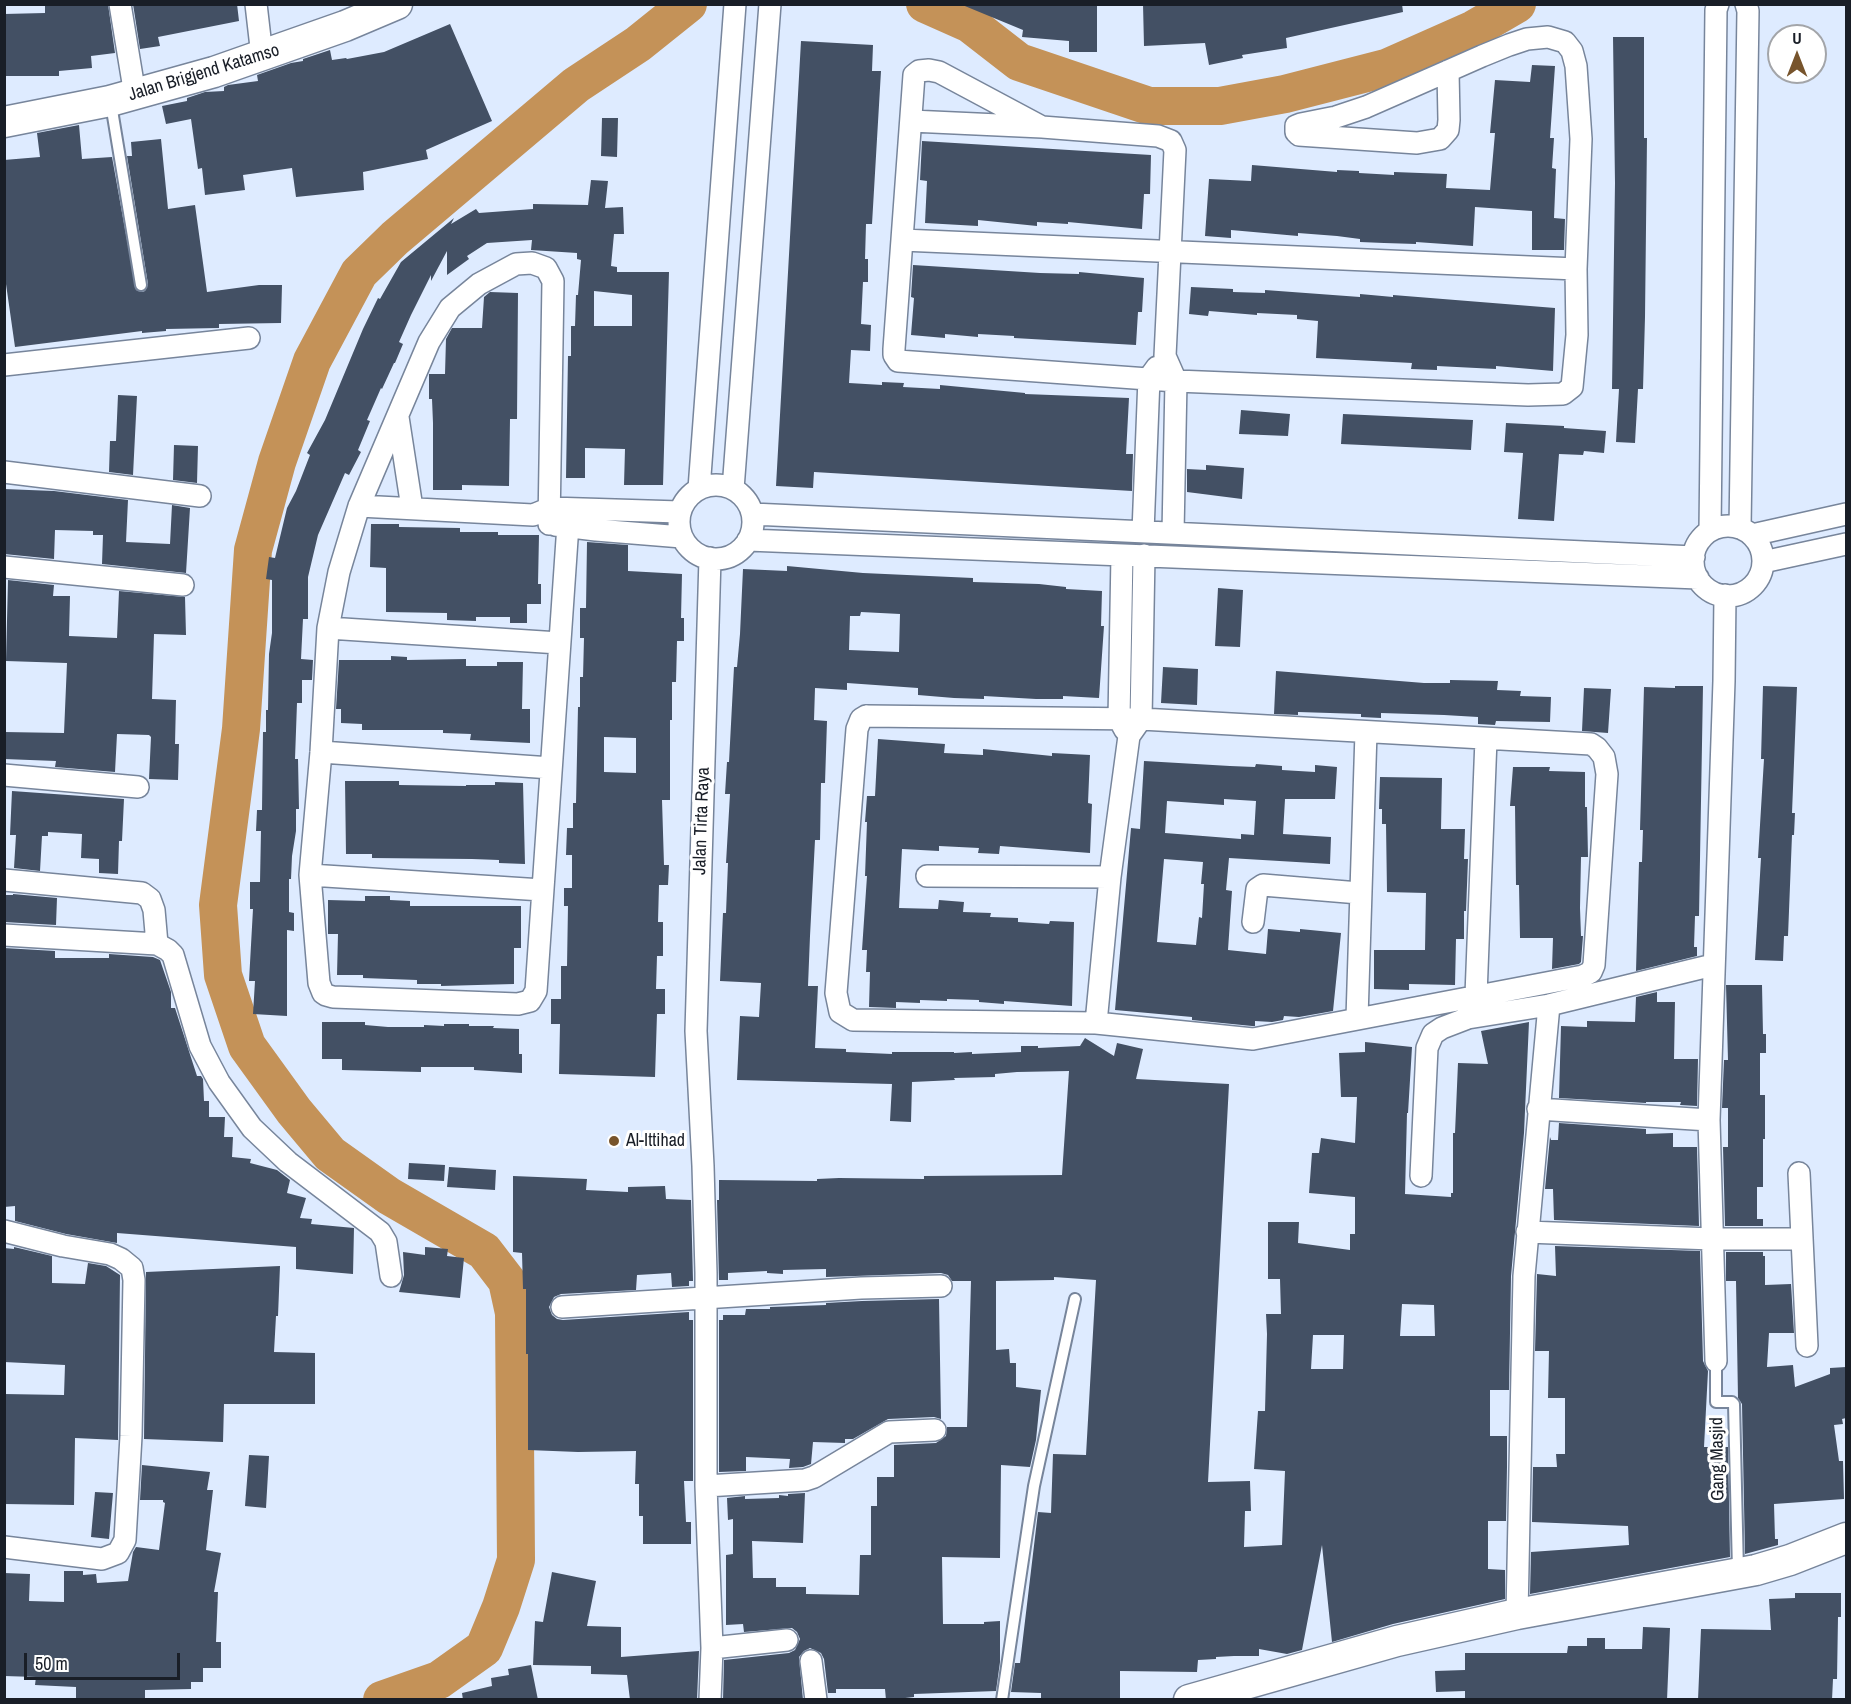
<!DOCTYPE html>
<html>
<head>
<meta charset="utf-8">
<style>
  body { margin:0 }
  #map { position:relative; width:1851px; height:1704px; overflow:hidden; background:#deebff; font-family:"Archivo Narrow",sans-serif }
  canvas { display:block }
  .frame { position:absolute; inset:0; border:6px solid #191e27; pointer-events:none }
  .north { position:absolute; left:1767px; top:24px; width:60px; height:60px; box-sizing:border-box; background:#fff; border:2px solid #a3a5a9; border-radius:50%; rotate:0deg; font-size:16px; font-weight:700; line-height:24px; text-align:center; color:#191e27 }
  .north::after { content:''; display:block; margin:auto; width:21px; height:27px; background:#77542c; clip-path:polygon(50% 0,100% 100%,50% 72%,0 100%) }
  .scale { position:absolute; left:24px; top:1653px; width:156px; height:27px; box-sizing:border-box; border:3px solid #191e27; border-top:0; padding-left:8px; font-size:18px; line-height:21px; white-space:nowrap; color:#191e27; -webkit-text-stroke:4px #fff; paint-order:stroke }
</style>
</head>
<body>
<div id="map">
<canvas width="1851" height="1704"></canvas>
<div class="frame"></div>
<div class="north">U</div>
<div class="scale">50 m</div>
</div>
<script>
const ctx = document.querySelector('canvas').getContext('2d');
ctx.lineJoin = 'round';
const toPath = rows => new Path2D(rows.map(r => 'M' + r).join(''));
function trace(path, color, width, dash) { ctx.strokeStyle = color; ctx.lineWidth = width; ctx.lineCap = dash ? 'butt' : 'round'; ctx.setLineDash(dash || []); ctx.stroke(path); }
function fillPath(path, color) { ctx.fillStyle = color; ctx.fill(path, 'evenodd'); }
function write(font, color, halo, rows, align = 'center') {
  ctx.font = font + ' "Archivo Narrow",sans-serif'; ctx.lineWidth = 6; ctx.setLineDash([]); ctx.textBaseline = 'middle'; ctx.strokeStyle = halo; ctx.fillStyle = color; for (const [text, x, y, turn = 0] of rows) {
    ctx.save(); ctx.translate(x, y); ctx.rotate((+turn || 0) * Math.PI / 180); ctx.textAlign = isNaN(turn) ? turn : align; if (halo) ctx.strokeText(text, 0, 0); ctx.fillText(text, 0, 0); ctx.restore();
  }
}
trace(toPath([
  [925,4,970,24,1019,62,1149,106,1220,106,1285,94,1386,68,1474,29,1517,4],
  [382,1700,439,1680,484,1648,501,1607,516,1560,514,1313,507,1281,484,1251,389,1196,330,1154,294,1111,247,1046,223,975,218,905,241,729,253,550,277,462,312,361,359,273,395,238,576,85,638,44,688,4]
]), '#c49258', 38);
fillPath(toPath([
  [45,4,108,4,115,53,91,56,92,68,59,71,59,76,4,76,4,14,45,13],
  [133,4,237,4,239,21,158,37,160,46,140,49],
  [960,4,1097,4,1097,52,1069,52,1069,41,1022,37,1023,30],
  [1143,4,1402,4,1403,12,1286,38,1287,48,1242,55,1243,58,1209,65,1205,43,1144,46],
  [450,24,492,121,426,150,428,159,363,172,364,190,296,197,292,168,243,175,245,190,205,195,202,168,198,169,191,119,166,124,162,106,187,101,187,98,205,92,224,91,224,87,228,85,258,81,257,75,291,63,303,61,303,59,330,50,332,60,346,58,347,59,384,52],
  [1613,37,1644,37,1644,138,1647,138,1645,317,1643,389,1638,389,1635,443,1616,442,1619,389,1612,389,1615,183],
  [801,41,873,45,872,71,881,71,872,224,866,224,865,259,868,259,868,282,863,282,861,324,871,325,870,351,851,350,849,383,882,385,882,382,904,383,903,387,940,389,940,385,1025,393,1025,394,1129,398,1126,454,1133,454,1132,491,814,472,813,488,776,486],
  [1532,65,1555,66,1550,138,1554,138,1552,168,1556,169,1554,218,1565,219,1564,250,1532,250,1532,211,1475,207,1473,246,1416,242,1416,244,1384,243,1360,242,1360,239,1337,236,1298,233,1298,236,1231,230,1231,238,1205,236,1209,179,1251,181,1252,165,1337,172,1337,170,1359,171,1359,173,1394,175,1394,172,1447,174,1446,188,1490,190,1495,133,1490,133,1495,80,1530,82],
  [602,118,618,118,617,157,601,156],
  [79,125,82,159,112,157,136,290,142,292,145,291,148,284,127,156,132,156,131,142,161,139,168,209,195,205,207,292,259,285,282,285,281,323,219,324,219,328,166,329,166,331,142,333,142,331,15,347,4,270,4,160,40,157,37,133],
  [922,141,1151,155,1150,194,1144,194,1142,229,1068,222,1068,224,1037,222,1037,226,978,220,978,226,925,223,927,181,920,180],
  [591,180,608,181,605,208,623,207,624,234,614,234,611,266,617,267,617,272,669,272,663,485,624,485,625,449,585,448,585,478,566,478,568,356,571,356,571,326,575,326,576,295,578,295,581,260,577,259,577,253,531,250,532,240,487,243,467,256,469,259,447,275,447,251,431,281,431,275,411,315,399,342,403,344,395,363,394,363,382,389,381,388,367,420,370,421,358,450,361,452,349,475,345,473,318,535,308,577,308,619,303,619,301,659,313,660,312,680,302,680,302,703,297,703,295,759,298,759,299,809,296,809,296,831,292,856,291,879,289,879,289,912,294,913,294,931,287,930,287,1016,253,1014,255,981,249,981,253,909,250,909,250,882,260,882,261,831,256,831,257,810,262,810,263,732,266,732,266,710,268,710,269,654,272,633,272,580,266,579,269,557,275,558,287,508,296,491,310,455,307,453,325,420,363,329,378,298,380,299,401,262,454,218,451,224,476,209,479,213,533,209,533,204,588,205],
  [594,291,632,295,632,326,594,326],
  [913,265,1040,273,1079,274,1079,272,1144,278,1142,312,1138,312,1136,345,1014,338,1014,336,978,334,978,337,945,334,945,338,911,335,914,298,911,297],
  [1191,287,1233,289,1233,292,1265,293,1265,290,1360,297,1360,294,1393,297,1393,295,1555,308,1553,371,1496,366,1496,369,1437,366,1437,370,1411,369,1412,363,1316,358,1318,321,1297,319,1297,315,1257,313,1257,315,1209,311,1208,316,1189,314],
  [490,292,518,293,517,419,510,419,509,486,462,485,462,490,433,490,433,423,432,399,429,399,429,374,445,374,446,339,452,328,482,328,484,297],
  [118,395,137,396,133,475,109,472,110,441,116,441],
  [1241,410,1290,414,1288,436,1239,434],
  [1343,414,1473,420,1471,450,1341,444],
  [1506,423,1564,426,1564,428,1606,431,1604,453,1584,451,1583,455,1559,454,1554,521,1518,519,1523,453,1504,452],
  [174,445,198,446,197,483,173,480],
  [1206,465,1244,468,1242,499,1187,492,1187,469,1206,470],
  [4,489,54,491,128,500,126,542,170,544,172,505,190,508,186,573,102,564,103,535,93,535,93,531,55,530,54,559,4,554],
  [371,524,399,524,399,527,460,528,460,532,498,532,498,535,539,535,538,584,541,584,541,604,527,604,527,623,510,623,510,617,476,617,476,621,447,620,447,613,386,612,386,568,370,567],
  [587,542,628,545,628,571,682,574,681,618,684,618,684,641,677,641,676,682,672,682,672,720,670,720,670,800,662,800,664,865,669,865,668,885,659,885,658,922,663,922,663,956,657,956,656,989,665,989,665,1014,657,1014,655,1077,559,1074,560,1024,551,1024,551,999,561,999,561,966,567,966,568,906,564,906,564,888,572,888,572,855,566,855,567,828,573,828,573,803,576,803,578,707,580,707,580,677,583,677,584,638,580,638,580,608,586,608],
  [604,737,636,738,636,773,604,772],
  [787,566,863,573,973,578,973,582,1039,584,1066,587,1066,589,1102,591,1101,626,1104,626,1099,698,1063,696,1063,699,1036,699,984,696,984,699,954,698,918,695,918,688,847,683,847,690,815,688,814,720,827,721,825,783,821,783,820,840,815,840,810,936,808,986,818,986,815,1048,846,1049,846,1052,892,1054,892,1052,954,1052,954,1053,972,1052,972,1054,1021,1052,1021,1046,1038,1046,1038,1048,1080,1046,1085,1038,1114,1056,1117,1043,1143,1049,1136,1079,1229,1084,1208,1482,1250,1481,1251,1511,1245,1511,1244,1547,1282,1545,1285,1471,1254,1469,1258,1411,1265,1411,1267,1334,1266,1314,1281,1314,1280,1279,1268,1279,1268,1222,1299,1222,1298,1243,1350,1250,1350,1234,1355,1234,1355,1197,1309,1193,1312,1153,1319,1153,1321,1138,1355,1143,1357,1097,1341,1097,1339,1053,1365,1052,1365,1042,1412,1047,1408,1113,1407,1113,1405,1194,1451,1197,1451,1193,1453,1193,1453,1133,1455,1133,1458,1063,1488,1064,1481,1031,1529,1022,1524,1133,1511,1276,1509,1390,1490,1390,1490,1436,1507,1436,1507,1467,1506,1521,1488,1521,1488,1569,1505,1570,1505,1599,1393,1624,1332,1642,1322,1545,1302,1650,1287,1654,1259,1649,1259,1656,1234,1656,1216,1657,1216,1659,1198,1660,1197,1672,1120,1671,1120,1700,1041,1700,1041,1693,1011,1692,1015,1663,1020,1663,1038,1512,1051,1513,1053,1454,1086,1455,1096,1280,1054,1277,1054,1280,996,1281,996,1350,1009,1349,1010,1363,1016,1363,1016,1387,1041,1390,1036,1440,1030,1467,1001,1465,1000,1558,942,1557,943,1624,984,1624,984,1622,1000,1621,1000,1662,996,1691,914,1694,914,1697,888,1700,886,1700,885,1689,836,1689,836,1693,828,1693,824,1659,821,1653,810,1648,804,1651,799,1657,803,1700,723,1700,724,1660,789,1653,795,1650,800,1639,797,1632,792,1628,744,1632,743,1624,726,1625,726,1555,733,1554,733,1519,728,1520,727,1498,745,1496,745,1499,779,1498,779,1495,788,1496,788,1494,805,1493,803,1543,752,1541,753,1578,776,1578,776,1587,806,1587,806,1594,859,1595,860,1555,871,1555,871,1506,877,1506,877,1477,894,1477,894,1445,936,1443,946,1436,947,1427,967,1427,971,1281,952,1281,948,1275,941,1273,826,1277,826,1269,783,1270,783,1274,767,1273,767,1271,728,1273,728,1280,719,1280,717,1200,719,1200,719,1180,817,1181,817,1179,839,1178,924,1179,924,1176,1062,1175,1069,1071,1017,1072,995,1074,995,1077,954,1078,955,1080,912,1082,911,1122,890,1121,892,1084,737,1080,740,1016,759,1017,761,983,720,981,723,913,726,913,728,863,726,863,730,794,725,794,727,762,729,762,734,667,737,667,740,634,743,569,787,571],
  [861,612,900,614,899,652,849,650,850,616,860,616],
  [1402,1304,1434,1305,1435,1336,1400,1336],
  [1313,1335,1344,1335,1343,1369,1311,1369],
  [8,580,54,585,53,596,70,596,69,636,117,638,119,591,185,597,186,635,154,634,152,699,176,700,175,744,179,744,178,780,149,779,151,737,149,735,117,734,115,772,55,767,56,761,4,759,4,732,64,733,67,663,6,661],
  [1218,588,1243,590,1240,647,1215,646],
  [391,656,407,657,407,660,466,659,466,666,497,666,497,662,523,662,522,709,530,709,530,743,470,740,471,734,443,733,443,730,362,730,362,724,341,723,341,709,336,709,339,660,391,660],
  [1163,667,1198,669,1197,705,1161,703],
  [1276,671,1424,683,1450,683,1450,680,1498,681,1497,690,1521,691,1520,696,1551,697,1550,722,1496,721,1495,725,1478,724,1478,717,1444,715,1381,713,1381,718,1361,717,1361,714,1330,713,1298,712,1298,715,1274,714],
  [1675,686,1703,686,1699,916,1695,916,1694,947,1697,947,1697,956,1636,971,1639,862,1642,862,1643,830,1640,830,1644,687,1675,688],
  [1763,686,1797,687,1792,813,1795,813,1794,835,1792,835,1788,936,1784,936,1783,961,1755,960,1761,858,1758,858,1764,759,1761,759],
  [1584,688,1611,689,1608,733,1582,731],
  [878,739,945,744,944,753,983,755,983,749,1052,756,1052,753,1090,755,1088,803,1092,804,1090,853,1000,846,999,854,978,853,979,848,939,846,939,851,902,849,899,908,938,909,939,900,964,902,963,912,991,913,990,917,1018,918,1018,922,1049,924,1050,921,1074,922,1072,1006,1004,1001,1004,1004,979,1002,979,1000,947,999,947,1001,920,1000,920,1003,896,1002,896,1008,869,1007,870,972,866,972,867,950,862,950,867,876,865,876,867,822,865,822,867,796,875,796],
  [1144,761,1230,766,1255,767,1256,764,1282,766,1282,770,1315,772,1315,765,1337,767,1335,799,1285,799,1283,834,1331,837,1330,864,1229,858,1226,890,1232,891,1228,950,1266,954,1268,929,1300,932,1300,929,1341,933,1333,1011,1299,1017,1284,1016,1283,1020,1272,1022,1255,1021,1255,1026,1252,1026,1192,1020,1192,1017,1115,1010,1131,828,1140,829],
  [1224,799,1256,801,1254,835,1241,834,1241,839,1165,833,1167,801,1224,805],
  [1164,859,1203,862,1201,884,1204,884,1202,918,1199,917,1196,945,1157,942],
  [1513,767,1550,767,1549,771,1585,772,1585,807,1587,807,1588,857,1581,857,1580,908,1581,936,1583,936,1581,962,1579,964,1552,969,1553,938,1520,938,1519,885,1516,885,1515,806,1510,806],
  [1380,777,1442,778,1441,829,1465,829,1464,859,1468,859,1466,911,1464,911,1464,939,1456,939,1455,985,1409,984,1409,990,1374,989,1374,950,1425,950,1426,893,1387,892,1386,824,1382,824,1382,809,1379,809],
  [345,781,399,781,399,785,466,786,466,785,495,785,495,782,523,783,525,864,499,863,499,860,472,859,372,858,372,854,346,854],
  [12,791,124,799,122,841,119,841,118,874,99,873,99,859,81,858,82,834,48,832,48,836,42,836,40,871,14,868,16,835,10,835],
  [13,894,57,898,56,925,4,922,4,895,13,895],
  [365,896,390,896,390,900,410,901,410,906,521,906,521,948,514,948,514,984,441,986,441,984,417,984,417,980,363,978,363,975,337,975,338,934,328,934,328,900,365,901],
  [4,948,55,951,55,958,109,958,109,954,153,957,160,960,171,992,171,1008,175,1008,197,1076,201,1076,203,1079,204,1101,209,1101,209,1117,225,1117,224,1137,233,1137,232,1157,251,1159,250,1163,277,1170,290,1180,287,1193,306,1198,300,1218,312,1219,311,1224,354,1228,353,1274,296,1269,296,1247,117,1233,117,1243,66,1234,15,1221,15,1206,4,1207],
  [1726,985,1762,985,1763,1034,1766,1034,1766,1053,1760,1053,1760,1095,1765,1095,1765,1139,1763,1139,1763,1187,1757,1187,1757,1219,1763,1219,1763,1226,1725,1226,1723,1147,1728,1147,1728,1108,1722,1108,1724,1060,1728,1060],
  [1657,992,1657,1002,1675,1002,1674,1059,1698,1059,1697,1106,1680,1105,1681,1102,1646,1102,1646,1103,1559,1098,1561,1026,1587,1027,1587,1021,1635,1022,1636,997],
  [322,1022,365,1022,365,1025,388,1027,424,1027,424,1025,444,1026,444,1024,469,1024,469,1026,494,1026,493,1028,519,1029,519,1054,522,1054,522,1073,474,1070,474,1067,421,1067,421,1072,342,1070,342,1059,322,1059],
  [1559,1123,1646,1129,1646,1134,1673,1133,1673,1147,1697,1147,1699,1226,1554,1220,1553,1189,1545,1189,1550,1137,1551,1140,1558,1140],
  [409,1163,445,1165,444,1181,408,1179],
  [449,1167,496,1170,495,1190,447,1187],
  [513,1176,587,1179,586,1190,628,1192,628,1187,665,1186,666,1199,691,1200,693,1281,689,1281,689,1286,672,1287,671,1273,637,1275,636,1290,561,1294,554,1297,549,1307,552,1315,557,1319,563,1320,689,1312,689,1320,693,1320,693,1481,684,1481,686,1522,691,1522,691,1544,643,1544,643,1516,639,1516,639,1484,635,1484,636,1451,578,1452,528,1450,528,1354,526,1354,526,1289,523,1289,522,1253,513,1252],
  [1555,1246,1700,1251,1703,1361,1708,1371,1704,1447,1728,1447,1730,1557,1530,1594,1531,1552,1629,1545,1628,1526,1532,1522,1533,1467,1557,1467,1556,1454,1565,1454,1565,1398,1548,1398,1549,1351,1535,1351,1537,1274,1556,1276],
  [14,1247,52,1256,52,1283,85,1284,88,1263,106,1266,120,1275,118,1440,75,1438,74,1505,4,1504,4,1394,64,1395,65,1365,4,1362,4,1248,14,1249],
  [425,1247,448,1249,447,1256,464,1258,460,1298,399,1292,404,1275,403,1252,425,1255],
  [1726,1252,1763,1252,1763,1256,1765,1256,1765,1285,1791,1284,1794,1333,1769,1333,1767,1367,1793,1365,1795,1387,1830,1374,1830,1368,1846,1367,1846,1418,1842,1419,1843,1424,1834,1425,1839,1461,1843,1461,1844,1499,1774,1504,1775,1539,1778,1539,1778,1545,1745,1554,1742,1404,1738,1398,1736,1281,1726,1281],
  [280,1266,278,1316,276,1316,274,1352,315,1353,315,1404,224,1404,223,1442,144,1439,146,1272],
  [939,1299,941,1419,934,1417,888,1419,853,1439,845,1439,845,1443,813,1442,811,1464,803,1467,789,1468,790,1459,746,1457,746,1471,719,1472,719,1320,723,1320,723,1315,745,1315,746,1309,770,1309,770,1307,826,1305,826,1303,862,1301],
  [249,1455,269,1456,266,1508,245,1506],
  [142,1465,210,1472,207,1490,213,1490,206,1550,221,1553,214,1592,218,1592,216,1642,221,1642,221,1668,203,1668,203,1682,191,1682,191,1689,145,1690,145,1700,76,1700,76,1687,35,1685,36,1677,4,1676,4,1573,30,1574,29,1601,64,1602,64,1571,83,1571,83,1575,96,1574,97,1583,128,1581,133,1552,136,1547,159,1550,165,1503,163,1502,163,1500,140,1500],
  [95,1492,113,1493,109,1539,91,1537],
  [552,1572,596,1581,587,1626,621,1627,621,1657,699,1651,697,1700,630,1700,627,1675,591,1674,591,1666,533,1665,535,1621,543,1622],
  [1795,1593,1841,1593,1841,1617,1838,1617,1837,1679,1833,1679,1832,1700,1698,1700,1701,1629,1771,1630,1769,1599,1795,1598],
  [1643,1627,1670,1628,1667,1700,1465,1700,1465,1691,1436,1692,1435,1671,1465,1670,1465,1653,1567,1653,1568,1646,1587,1646,1587,1638,1605,1638,1605,1649,1642,1649],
  [531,1665,538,1700,463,1700,462,1693,492,1686,491,1678,509,1675,508,1669]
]), '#435064');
const lane = toPath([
  [111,104,141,285],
  [1716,1361,1716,1402,1732,1402,1734,1404,1738,1571],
  [1002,1700,1034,1486,1075,1299]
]);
const street = toPath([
  [120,4,135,95],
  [256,4,262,56],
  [911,121,1042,127,1158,136,1171,141,1175,150,1165,356,1176,381,1173,533],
  [1042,127,939,72,929,70,919,71,914,75,894,349,894,355,898,361,1176,381,1528,395,1563,394,1572,387,1577,335,1576,269,1581,139,1576,66,1572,51,1565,42,1548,37,1527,39,1509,45,1482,56,1448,71,1366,107,1336,117,1301,124,1296,126,1296,132,1299,135,1417,143,1440,139,1448,130,1449,120,1448,71],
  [902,240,1576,269],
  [4,365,249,338],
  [398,417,412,508],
  [4,472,200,496],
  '679 522a37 37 0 1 1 74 0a37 37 0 1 1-74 0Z',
  [699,489,735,4],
  [733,489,770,4],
  [359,506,533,515,550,508,680,512],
  [752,514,1694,557],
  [549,524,553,281,546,268,532,263,516,264,479,284,450,308,429,342,359,506,339,572,328,628,321,752,310,875,319,983,323,993,326,995,333,997,518,1004,530,1001,536,991,569,510],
  [555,525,596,530,682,537],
  '1693 561a35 35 0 1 1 70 0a35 35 0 1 1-70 0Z',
  [1740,528,1748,11,1746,4],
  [1710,531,1716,10,1718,4],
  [1143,532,1149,378,1157,367],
  [1752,535,1846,514],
  [748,540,1698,578],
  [1122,555,1119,719,1125,730],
  [710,558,696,1031,703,1166,706,1273,706,1486,712,1648,710,1700],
  [1763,562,1846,544],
  [4,567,183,585],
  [328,628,559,643],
  [866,716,1141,719,1591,744,1597,748,1604,757,1607,774,1594,965,1591,972,1583,976,1253,1039,1096,1023,853,1020,840,1012,836,993,857,729,861,719,866,716],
  [321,752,551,768],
  [4,775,138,787],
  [310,875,542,890],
  [927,876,1110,877],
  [4,880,142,893,150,899,154,910,157,944],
  [1253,922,1257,889,1263,885,1359,893],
  [4,935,157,944,168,950,173,955,200,1046,219,1082,252,1128,288,1162,380,1232,386,1242,391,1276],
  [1476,995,1486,739],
  [1357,1018,1366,732],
  [1096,1023,1110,877,1129,736,1141,719,1144,555],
  [1538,1109,1709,1120],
  [1799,1173,1807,1346],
  [1421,1176,1427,1048,1433,1034,1442,1028,1468,1018,1549,1005,1713,965],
  [4,1231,63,1246,110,1254,121,1259,132,1268,134,1280,131,1436,125,1540,118,1553,102,1559,4,1547],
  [1527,1232,1712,1239,1802,1239],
  [562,1307,861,1288,941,1286],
  [1716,1361,1709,1120,1724,681,1725,595],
  [706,1486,805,1480,814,1477,889,1432,935,1430],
  [1517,1614,1524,1276,1549,1005],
  [712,1648,787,1640],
  [811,1661,816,1700]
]);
const secondary = toPath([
  [4,122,110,101,214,72,345,26,397,4],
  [1189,1700,1397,1641,1517,1614,1756,1570,1790,1560,1846,1538]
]);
trace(lane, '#77859b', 14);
trace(street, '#77859b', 24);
trace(secondary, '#77859b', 33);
trace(lane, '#fff', 10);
trace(street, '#fff', 21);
trace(secondary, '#fff', 30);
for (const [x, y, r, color] of [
  [614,1141,6,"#77542c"]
]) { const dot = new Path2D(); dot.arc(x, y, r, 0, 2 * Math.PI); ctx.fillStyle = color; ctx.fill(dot); trace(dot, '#fff', 2); }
write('18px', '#191e27', '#fff', [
  ["Jalan Brigjend Katamso",204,73,-17],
  ["Jalan Tirta Raya",702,821,-88],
  ["Gang Masjid",1718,1459,-91]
]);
write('18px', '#191e27', '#fff', [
  ["Al-Ittihad",626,1141]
], 'left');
</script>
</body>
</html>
